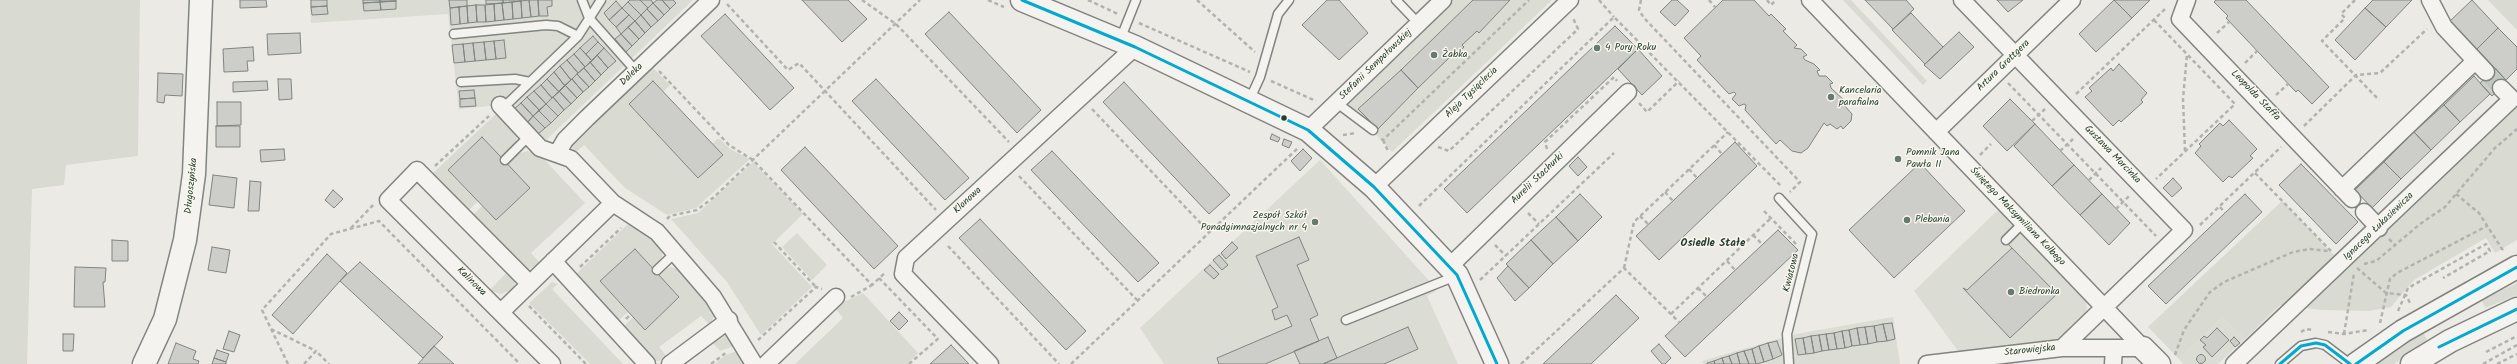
<!DOCTYPE html>
<html>
<head>
<meta charset="utf-8">
<style>
  body { margin:0 }
  canvas { display:block; background:#ebeae4 }
</style>
</head>
<body>
<canvas width="2517" height="364"></canvas>
<script>
const ctx = document.querySelector('canvas').getContext('2d');
ctx.lineJoin = 'round';
function fillPath(path, color) { ctx.fillStyle = color; ctx.fill(path, 'evenodd'); }
const toPath = rows => new Path2D(rows.map(r => 'M' + r).join(''));
function trace(path, color, width, dash) { ctx.strokeStyle = color; ctx.lineWidth = width; ctx.lineCap = dash ? 'butt' : 'round'; ctx.setLineDash(dash || []); ctx.stroke(path); }
function write(font, color, halo, rows, align = 'center') {
  ctx.font = font + ' Kalam,sans-serif'; ctx.lineWidth = 3; ctx.setLineDash([]); ctx.textBaseline = 'middle'; ctx.strokeStyle = halo; ctx.fillStyle = color; for (const [text, x, y, turn = 0] of rows) {
    ctx.save(); ctx.translate(x, y); ctx.rotate((+turn || 0) * Math.PI / 180); ctx.textAlign = isNaN(turn) ? turn : align; if (halo) ctx.strokeText(text, 0, 0); ctx.fillText(text, 0, 0); ctx.restore();
  }
}
fillPath(toPath([
  [310,0,693,0,543,143,502,97,490,106,459,109,448,14,311,23],
  [1451,0,1552,0,1392,152,1345,101],
  [1320,160,1433,285,1436,291,1427,296,1458,364,1164,364,1140,328],
  [1999,209,2086,300,2087,314,2065,337,2050,344,1961,355,1914,291],
  [1893,317,1900,364,1704,364,1702,361,1796,334],
  [2222,317,2245,339,2218,364,2183,364,2179,359]
]), '#dbdcd3');
fillPath(toPath([
  [0,0,140,0,138,156,66,165,64,185,32,189,27,364,0,364],
  [1843,0,1851,0,1927,81,1923,85],
  [2488,0,2517,0,2517,30],
  [653,68,670,85,663,92,653,81,629,104,698,178,723,155,712,144,717,139,720,139,730,149,750,159,696,208,667,215,625,188,584,145,575,153,571,145],
  [2517,94,2517,240,2495,253,2486,238,2414,280,2391,307,2369,311,2322,310,2280,305,2245,339,2222,317,2179,359,2148,327,2282,201,2336,257],
  [496,114,500,114,516,132,517,138,514,146,502,158,482,138,448,170,478,201,467,212,433,177,433,173],
  [527,151,541,156,585,203,531,253,540,263,528,270,472,216,482,206,496,220,530,188,507,164,517,154],
  [753,162,803,214,772,244,812,287,761,335,727,282,671,219,698,213],
  [630,222,657,242,662,248,662,257,652,268,635,249,600,281,628,312,618,321,575,275],
  [797,233,827,265,812,280,782,247],
  [670,267,680,269,711,306,715,314,710,325,701,316,659,347,668,358,658,361,654,360,623,327,633,317,645,329,679,298,658,275],
  [508,271,516,280,513,289,501,294,491,291,490,290],
  [552,282,558,284,552,289,623,364,590,364,529,303],
  [2517,283,2517,295,2485,308,2482,300],
  [863,293,918,353,907,364,795,364,843,318,835,308,840,304],
  [2423,332,2428,342,2394,364,2375,364],
  [725,335,730,337,737,345,720,351,712,342],
  [739,350,747,364,715,364,724,356]
]), '#d9dbd2');
const building = toPath([
  [240,0,266,0,267,7,240,8,240,0],
  [311,0,327,0,327,6,311,7,311,0],
  [363,0,380,0,380,2,363,3,363,0],
  [380,0,396,0,396,1,380,2,380,0],
  [449,0,467,0,467,6,450,8,449,0],
  [486,0,503,0,503,3,486,4,486,0],
  [503,0,521,0,521,1,503,3,503,0],
  [529,0,531,17,522,18,521,1,529,0],
  [529,0,538,0,539,16,531,17,529,0],
  [538,0,552,0,552,6,547,7,548,16,539,16,538,0],
  [630,0,640,0,648,8,641,15,628,2,630,0],
  [640,0,651,0,653,3,648,8,640,0],
  [657,0,662,0,670,9,664,15,653,3,657,0],
  [662,0,673,0,676,3,670,9,662,0],
  [802,0,848,0,867,19,842,42,802,0],
  [1327,0,1339,0,1368,33,1339,60,1302,25,1327,0],
  [1473,0,1510,0,1479,33,1477,31,1462,45,1464,47,1454,57,1452,55,1418,88,1401,70,1473,0],
  [1672,0,1677,0,1689,11,1675,26,1660,12,1672,0],
  [1723,0,1754,0,1769,16,1771,14,1786,29,1783,31,1797,45,1794,48,1801,49,1807,55,1803,57,1805,60,1814,64,1820,70,1817,71,1819,76,1826,76,1833,83,1830,84,1831,88,1846,102,1844,105,1852,114,1851,121,1843,129,1841,126,1837,129,1830,124,1827,126,1824,123,1808,148,1801,153,1792,151,1780,140,1776,144,1745,110,1746,105,1744,104,1739,106,1732,99,1736,94,1734,92,1729,94,1697,60,1701,56,1684,38,1723,0],
  [1865,0,1906,0,1914,9,1893,29,1865,0],
  [1997,0,2023,0,2008,12,1997,0],
  [2114,0,2132,18,2096,52,2079,34,2114,0],
  [2114,0,2150,0,2132,18,2114,0],
  [2216,0,2246,0,2329,87,2312,104,2298,90,2296,92,2226,18,2228,16,2214,2,2216,0],
  [2373,0,2412,0,2386,27,2365,8,2373,0],
  [2472,0,2498,28,2477,49,2450,21,2472,0],
  [396,1,396,9,381,10,380,2,396,1],
  [521,1,522,18,513,19,512,2,521,1],
  [616,1,622,8,609,20,604,13,616,1],
  [380,2,381,10,364,11,363,3,380,2],
  [512,2,513,19,504,20,502,3,512,2],
  [628,2,641,15,635,21,622,8,628,2],
  [502,3,504,20,495,21,494,4,502,3],
  [653,3,664,15,658,21,647,9,653,3],
  [494,4,495,21,486,22,485,5,494,4],
  [476,5,477,22,468,23,467,6,476,5],
  [476,5,485,5,486,22,477,22,476,5],
  [327,6,328,14,312,15,311,7,327,6],
  [467,6,468,23,460,24,459,7,467,6],
  [459,7,460,24,451,25,450,8,459,7],
  [622,8,629,15,616,27,609,20,622,8],
  [2365,8,2386,27,2355,60,2335,40,2365,8],
  [647,9,658,21,651,27,641,15,647,9],
  [949,12,1041,110,1017,133,925,34,949,12],
  [1911,13,1943,47,1925,64,1892,30,1911,13],
  [725,14,794,88,770,110,701,36,725,14],
  [629,15,635,21,621,34,616,27,629,15],
  [641,15,651,27,645,33,635,21,641,15],
  [635,21,645,33,639,39,628,27,635,21],
  [1615,26,1638,49,1467,213,1444,189,1615,26],
  [628,27,639,39,632,46,621,34,628,27],
  [2498,28,2517,47,2517,69,2506,80,2477,49,2498,28],
  [1959,32,1974,47,1940,79,1924,65,1959,32],
  [300,33,301,53,268,55,267,34,300,33],
  [621,34,632,46,626,52,615,39,621,34],
  [593,36,598,42,586,54,580,48,593,36],
  [504,40,506,58,496,59,494,41,504,40],
  [494,41,496,59,486,60,484,42,494,41],
  [484,42,486,60,475,61,473,43,484,42],
  [598,42,604,48,592,61,586,54,598,42],
  [473,43,475,61,465,62,463,44,473,43],
  [463,44,465,62,454,63,452,45,463,44],
  [253,47,254,61,247,61,248,71,224,72,223,49,253,47],
  [580,48,592,61,585,67,574,54,580,48],
  [604,48,616,61,608,68,597,55,604,48],
  [1638,49,1662,76,1642,95,1618,69,1638,49],
  [574,54,585,67,578,73,567,60,574,54],
  [597,55,608,68,601,75,590,62,597,55],
  [567,60,578,73,571,80,560,66,567,60],
  [590,62,601,75,595,81,584,68,590,62],
  [2119,64,2147,93,2141,100,2143,102,2121,122,2119,120,2113,126,2085,97,2092,91,2089,88,2111,68,2113,71,2119,64],
  [560,66,571,80,565,86,554,72,560,66],
  [584,68,595,81,589,87,577,74,584,68],
  [2496,69,2507,82,2492,96,2480,83,2496,69],
  [1401,70,1418,88,1378,129,1358,109,1401,70],
  [554,72,565,86,559,92,547,79,554,72],
  [158,73,183,74,182,96,165,95,164,103,157,102,158,73],
  [577,74,589,87,583,92,572,79,577,74],
  [2474,76,2490,94,2460,122,2444,105,2474,76],
  [278,79,291,79,292,99,279,100,278,79],
  [547,79,559,92,552,98,541,85,547,79],
  [572,79,583,92,577,98,565,85,572,79],
  [876,79,969,178,945,200,852,101,876,79],
  [267,81,268,90,233,92,233,82,267,81],
  [653,81,723,155,698,178,629,104,653,81],
  [1124,82,1230,195,1209,214,1103,102,1124,82],
  [541,85,552,98,546,104,534,91,541,85],
  [565,85,577,98,571,104,559,91,565,85],
  [474,90,475,98,460,99,459,91,474,90],
  [534,91,546,104,539,110,527,97,534,91],
  [559,91,571,104,564,110,553,97,559,91],
  [527,97,539,110,533,116,521,103,527,97],
  [553,97,564,110,558,116,546,104,553,97],
  [475,98,476,106,460,107,460,99,475,98],
  [2010,99,2035,124,2007,151,1983,126,2010,99],
  [217,102,241,102,241,125,217,126,217,102],
  [521,103,533,116,527,123,514,109,521,103],
  [546,104,558,116,551,123,539,111,546,104],
  [2444,105,2460,122,2431,150,2414,132,2444,105],
  [539,111,551,123,545,128,533,116,539,111],
  [533,116,545,128,538,134,527,123,533,116],
  [2229,120,2257,149,2250,156,2253,158,2232,178,2229,176,2223,182,2195,153,2201,146,2199,144,2220,123,2223,126,2229,120],
  [2035,124,2074,165,2052,186,2014,146,2035,124],
  [216,126,240,126,240,147,216,147,216,126],
  [2414,132,2431,150,2401,179,2384,162,2414,132],
  [1272,134,1280,138,1278,142,1270,139,1272,134],
  [482,137,530,188,496,220,448,170,482,137],
  [1284,139,1292,142,1289,148,1282,145,1284,139],
  [1735,142,1757,166,1659,260,1636,236,1735,142],
  [805,147,898,246,874,269,781,170,805,147],
  [284,149,285,160,261,162,260,150,284,149],
  [1303,149,1312,158,1300,171,1291,161,1303,149],
  [1052,151,1159,263,1138,282,1031,170,1052,151],
  [1578,157,1587,167,1578,176,1569,166,1578,157],
  [2384,162,2401,179,2372,208,2355,190,2384,162],
  [1920,163,1965,211,1894,278,1849,230,1920,163],
  [2301,164,2358,222,2336,244,2279,185,2301,164],
  [2074,165,2102,194,2080,215,2052,186,2074,165],
  [213,175,237,178,234,208,209,205,213,175],
  [2173,178,2182,188,2172,197,2163,188,2173,178],
  [250,181,261,182,259,211,248,211,250,181],
  [333,190,343,199,334,208,325,200,333,190],
  [1580,194,1602,217,1578,241,1556,217,1580,194],
  [2102,194,2130,223,2109,245,2080,215,2102,194],
  [2245,194,2262,212,2166,304,2148,286,2245,194],
  [1556,217,1578,241,1553,264,1531,240,1556,217],
  [980,219,1086,331,1066,350,959,238,980,219],
  [1778,230,1798,250,1685,357,1665,336,1778,230],
  [1299,237,1309,260,1297,265,1318,315,1310,319,1319,341,1265,364,1219,364,1217,358,1292,326,1287,315,1275,320,1272,310,1278,307,1256,256,1299,237],
  [112,240,128,241,128,261,112,261,112,240],
  [1531,240,1553,264,1529,288,1506,264,1531,240],
  [1232,242,1238,248,1226,259,1221,253,1232,242],
  [2009,245,2057,294,2010,338,1963,288,1967,290,2012,248,2009,245],
  [212,247,230,250,226,273,208,270,212,247],
  [635,249,679,297,645,330,600,281,635,249],
  [327,254,347,273,293,334,272,315,327,254],
  [1219,255,1228,265,1222,270,1213,260,1219,255],
  [360,262,443,337,423,358,340,281,360,262],
  [1210,265,1219,274,1214,279,1204,270,1210,265],
  [1508,266,1529,288,1515,301,1497,278,1508,266],
  [75,267,106,268,105,282,103,282,105,307,74,307,75,267],
  [1616,295,1639,318,1591,364,1543,364,1616,295],
  [899,312,908,321,899,330,890,321,899,312],
  [1892,323,1895,339,1887,341,1883,324,1892,323],
  [1883,324,1887,341,1877,342,1874,326,1883,324],
  [1874,326,1877,342,1868,344,1865,327,1874,326],
  [1408,327,1418,349,1384,364,1323,364,1408,327],
  [1865,327,1868,344,1860,345,1857,328,1865,327],
  [1857,328,1860,345,1852,346,1849,330,1857,328],
  [2217,328,2229,340,2212,357,2203,347,2206,345,2200,340,2204,336,2207,338,2217,328],
  [1849,330,1852,346,1845,348,1842,331,1849,330],
  [229,331,240,335,234,352,223,349,229,331],
  [1842,331,1845,348,1837,349,1834,333,1842,331],
  [1834,333,1837,349,1829,350,1826,334,1834,333],
  [63,334,74,334,73,351,63,351,63,334],
  [1826,334,1829,350,1822,351,1819,335,1826,334],
  [1819,335,1822,351,1814,353,1811,336,1819,335],
  [1811,336,1814,353,1806,354,1803,338,1811,336],
  [1328,337,1337,358,1323,364,1300,364,1294,351,1328,337],
  [2234,337,2240,343,2235,347,2230,341,2234,337],
  [1803,338,1806,354,1798,355,1795,339,1803,338],
  [1777,341,1782,355,1773,359,1768,343,1777,341],
  [176,343,196,351,193,359,199,361,198,364,168,364,176,343],
  [1768,343,1773,359,1764,362,1759,346,1768,343],
  [1659,344,1671,358,1665,364,1662,364,1651,351,1659,344],
  [951,345,969,364,930,364,951,345],
  [434,346,454,364,418,364,434,346],
  [1759,346,1764,362,1756,364,1752,349,1759,346],
  [1752,349,1756,364,1749,364,1744,351,1752,349],
  [217,350,229,354,226,362,214,358,217,350],
  [1744,351,1749,364,1740,364,1737,353,1744,351],
  [1737,353,1740,364,1732,364,1729,356,1737,353],
  '2196.5 359a4.5 4.5 0 1 1 9 0a4.5 4.5 0 1 1-9 0Z',
  [1729,356,1732,364,1724,364,1722,358,1729,356],
  [214,358,226,362,226,364,212,364,214,358],
  [1722,358,1724,364,1715,364,1714,361,1722,358],
  [1714,361,1715,364,1707,364,1707,363,1714,361]
]);
fillPath(building, '#cdceca');
trace(building, '#808581', 1);
trace(toPath([
  [2486,72,2501,88]
]), '#c2c7c1', 16, [16, 8]);
const lane = toPath([
  [582,0,589,18,636,71],
  [1396,0,1419,24],
  [454,34,546,25,558,26,578,36],
  [1120,40,1136,0],
  [461,82,515,79,530,82],
  [1249,101,1260,77,1278,14,1289,0],
  [1337,103,1373,130],
  [503,108,578,36,601,0],
  [505,160,529,136],
  [1779,198,1812,234,1787,334,1789,364],
  [2006,240,2023,223],
  [657,270,675,253],
  [1346,320,1456,276],
  [2280,364,2301,346,2316,343,2325,345,2350,364]
]);
const street = toPath([
  [1810,0,2143,348],
  [1962,0,2184,230,2062,348],
  [2187,0,2180,19,2352,199],
  [2430,0,2444,27,2486,72],
  [500,105,540,148,571,159,613,203,501,312],
  [1308,130,1443,0],
  [1936,132,2072,0],
  [557,154,565,140,587,118,711,0],
  [1374,187,1570,0],
  [2342,189,2475,61],
  [613,203,657,232,713,297,754,364],
  [2364,212,2379,228],
  [553,261,647,364],
  [1449,267,1628,92],
  [530,284,417,170,388,200,552,364],
  [670,364,729,320],
  [766,364,836,297],
  [990,364,903,274,906,258,1135,47],
  [1927,364,2062,348,2143,348],
  [2113,364,2114,348],
  [2234,364,2512,99,2501,88]
]);
const secondary = toPath([
  [1022,0,1135,47,1308,130,1374,187,1457,275,1497,364],
  [2143,348,2159,364],
  [144,364,165,319,185,240,194,174,201,0]
]);
const primary = toPath([
  [2356,364,2403,331,2517,267],
  [2412,364,2450,341,2517,309]
]);
trace(lane, '#808581', 11);
trace(street, '#808581', 19);
trace(secondary, '#808581', 25);
trace(primary, '#808581', 25);
trace(toPath([
  [862,0,896,24,1009,142],
  [988,0,1004,7],
  [1088,0,1118,14],
  [1197,0,1255,52],
  [1599,0,1614,17],
  [1641,0,1639,10,1644,18,1800,182,1790,192],
  [1709,0,1715,7],
  [1767,0,1771,5,1776,0],
  [2355,0,2341,14,2345,18,2322,41,2379,100],
  [727,4,788,70,799,63,936,210],
  [2154,20,2235,104,2156,179],
  [1139,23,1250,72],
  [2217,33,2229,22],
  [2245,63,2257,51],
  [659,71,729,145,753,160,872,285,886,272],
  [1271,81,1316,101],
  [2008,83,2156,236],
  [2076,94,2165,9],
  [2276,95,2288,84],
  [1639,103,1647,112,1679,81],
  [1092,109,1209,232],
  [2032,121,2045,109],
  [2304,126,2356,75,2380,73,2427,29],
  [1343,135,1356,133],
  [1381,139,1383,140,1529,0],
  [1383,140,1388,151],
  [1714,145,1722,154],
  [1438,147,1449,151,1578,29,1573,18],
  [1547,149,1545,142,1614,77,1617,81],
  [2060,151,2073,139],
  [2185,151,2183,99,2187,54],
  [1980,155,1991,144],
  [435,166,489,116],
  [1689,169,1697,178],
  [2255,173,2331,251],
  [1019,176,1137,300],
  [2089,180,2101,168],
  [1665,192,1673,201],
  [2456,194,2479,213,2504,252],
  [1419,206,1614,17,1781,186],
  [2220,207,2225,213],
  [2116,209,2129,196],
  [1764,211,1797,245],
  [1528,213,1539,224],
  [1640,216,1648,224],
  [667,219,670,216,697,210,714,197,920,0],
  [2200,225,2281,147],
  [351,228,374,204],
  [1753,235,1762,244],
  [2389,239,2396,246],
  [774,242,816,287],
  [1495,245,1506,256],
  [948,246,1059,364],
  [1727,261,1735,270],
  [2364,264,2376,261,2420,224,2445,207,2495,148,2517,129],
  [580,267,621,228],
  [1624,268,1634,222,1728,132],
  [2357,268,2386,293,2406,295,2411,305],
  [879,278,938,339],
  [1480,280,1614,153],
  [1698,288,1707,297],
  [851,297,872,285],
  [529,306,586,364],
  [2398,311,2408,288,2486,244,2490,251,2443,278],
  [1671,314,1771,218],
  [626,319,631,314],
  [2380,323,2390,279,2397,273,2487,226],
  [271,329,316,351],
  [2301,332,2306,329,2313,330],
  [2328,332,2344,334,2368,330],
  [2344,334,2354,273],
  [758,340,816,287,822,289],
  [2486,352,2517,336],
  [2175,355,2184,330,2210,292,2224,282,2293,252,2310,249,2328,251],
  [288,364,262,310,331,234,379,221,520,364],
  [304,364,316,351,329,364],
  [711,364,727,352],
  [909,364,940,337],
  [1071,364,1299,147],
  [1521,364,1624,268,1680,323],
  [2483,364,2517,345],
  [2497,364,2517,354]
]), '#b0b3af', 2.5, [4, 3]);
trace(lane, '#f4f3ef', 8);
trace(street, '#f4f3ef', 16);
trace(secondary, '#f4f3ef', 22);
trace(primary, '#f4f3ef', 22);
trace(toPath([
  [1022,0,1135,47,1308,130,1374,187,1457,275,1497,364],
  [2439,347,2517,309],
  [2280,364,2301,346,2316,343,2325,345,2350,364],
  [2356,364,2403,331,2517,267]
]), '#00a9ce', 3);
for (const [x, y, r, color] of [
  [1597,48,4,"#667a72"],
  [1434,55,4,"#667a72"],
  [1831,97,4,"#667a72"],
  [1284,118,3.5,"#1f3d34"],
  [1898,159,4,"#667a72"],
  [1907,220,4,"#667a72"],
  [1315,222,4,"#667a72"],
  [2011,292,4,"#667a72"]
]) { const dot = new Path2D(); dot.arc(x, y, r, 0, 2 * Math.PI); ctx.fillStyle = color; ctx.fill(dot); trace(dot, '#fbf7ec', 1.5); }
write('10px', '#1f3d34', '#fbf7ec', [
  ["4 Pory Roku",1605,48],
  ["Żabka",1442,55],
  ["Kancelaria",1839,91],
  ["parafialna",1839,103],
  ["Pomnik Jana",1906,153],
  ["Pawła II",1906,165],
  ["Zespół Szkół",1307,216,"right"],
  ["Ponadgimnazjalnych nr 4",1307,228,"right"],
  ["Plebania",1915,220],
  ["Biedronka",2019,292]
], 'left');
write('10px', '#1f3d34', '#fbf7ec', [
  ["Stefanii Sempołowskiej",1376,65,-44],
  ["Artura Grottgera",2004,66,-44],
  ["Daleka",632,75,-44],
  ["Aleja Tysiąclecia",1472,93,-44],
  ["Leopolda Staffa",2255,96,46],
  ["Gustawa Morcinka",2112,155,46],
  ["Aurelii Stachurki",1538,179,-44],
  ["Długoszyńska",192,186,-84],
  ["Klonowa",968,201,-43],
  ["Świętego Maksymiliana Kolbego",2017,217,46],
  ["Ignacego Łukasiewicza",2379,227,-44],
  ["Kwiatowa",1792,273,-76],
  ["Kalinowa",471,282,45],
  ["Starowiejska",2030,351,-6]
]);
write('bold 11px', '#1f3d34', '#fbf7ec', [
  ["Osiedle Stałe",1713,244]
]);
</script>
</body>
</html>
